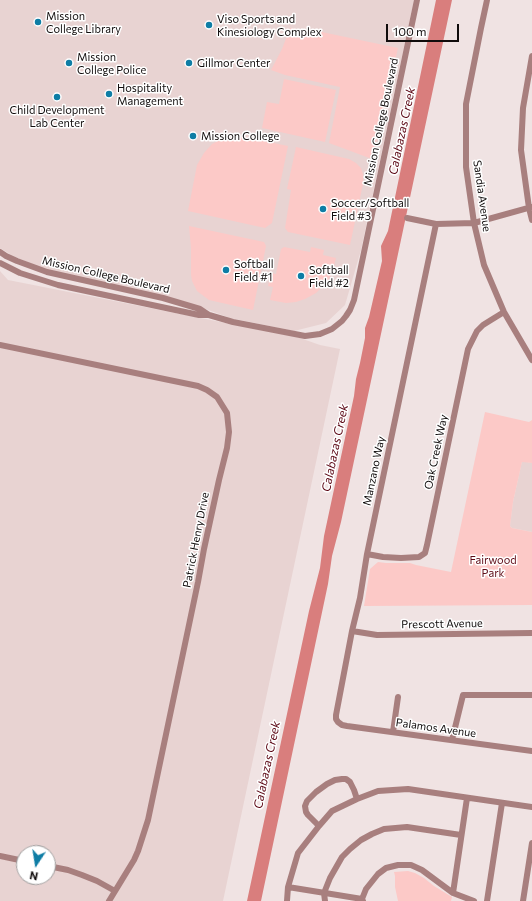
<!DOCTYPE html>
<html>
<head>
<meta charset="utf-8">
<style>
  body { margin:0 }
  #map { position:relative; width:532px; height:901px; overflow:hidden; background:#f0e3e3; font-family:Commissioner,sans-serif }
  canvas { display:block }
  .north { position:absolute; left:16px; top:845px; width:40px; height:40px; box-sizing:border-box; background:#fff; border:1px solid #9f9e9e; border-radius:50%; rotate:192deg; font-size:11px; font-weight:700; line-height:16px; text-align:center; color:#100c0c }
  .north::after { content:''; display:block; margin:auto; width:14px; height:18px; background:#0e7da5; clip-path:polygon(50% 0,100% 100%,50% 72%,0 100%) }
  .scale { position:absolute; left:386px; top:24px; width:73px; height:18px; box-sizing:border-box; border:2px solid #100c0c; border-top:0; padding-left:5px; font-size:12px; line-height:14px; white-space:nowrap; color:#100c0c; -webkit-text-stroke:3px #fff; paint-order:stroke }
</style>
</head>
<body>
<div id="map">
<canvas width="532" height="901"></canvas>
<div class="north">N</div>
<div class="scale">100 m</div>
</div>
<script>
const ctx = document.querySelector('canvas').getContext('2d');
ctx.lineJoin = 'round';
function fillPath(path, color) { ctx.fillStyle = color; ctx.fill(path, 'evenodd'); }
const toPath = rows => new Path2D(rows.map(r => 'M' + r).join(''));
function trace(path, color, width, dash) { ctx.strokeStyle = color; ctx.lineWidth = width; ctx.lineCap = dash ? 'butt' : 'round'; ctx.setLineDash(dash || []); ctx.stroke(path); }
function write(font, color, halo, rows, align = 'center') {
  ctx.font = font + ' Commissioner,sans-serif'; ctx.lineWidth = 3; ctx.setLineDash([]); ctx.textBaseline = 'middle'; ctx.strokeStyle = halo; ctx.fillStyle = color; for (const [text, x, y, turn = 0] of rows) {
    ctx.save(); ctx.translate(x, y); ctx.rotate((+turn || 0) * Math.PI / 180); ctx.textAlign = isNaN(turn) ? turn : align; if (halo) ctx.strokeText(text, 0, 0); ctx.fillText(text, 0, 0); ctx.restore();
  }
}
fillPath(toPath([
  [0,0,414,0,361,250,345,305,326,323,294,331,230,318,203,308,42,268,13,256,0,248],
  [0,271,8,280,297,337,320,345,340,349,223,901,0,901],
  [24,853,48,853,48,877,24,877],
  [522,461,532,463,532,532,512,528,510,526,513,502]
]), '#e8d3d2');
fillPath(toPath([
  [290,28,313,33,317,31,398,48,372,159,329,143,340,87,285,75,271,70,282,49],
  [284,79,336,90,325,142,262,128,267,102,279,104],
  [235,136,245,137,288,146,272,223,265,228,188,211,197,165,204,153,212,144,224,138],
  [296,147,349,159,356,163,361,168,363,174,363,184,350,245,288,232,285,228,291,190,287,189],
  [189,226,264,242,266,246,253,310,209,300,197,291,192,281,191,275,191,248],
  [284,247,310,252,311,247,324,250,323,255,336,258,332,273,327,282,316,293,305,299,296,302,286,303,270,300,273,287,268,286,271,273,276,274,281,249],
  [485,412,529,422,532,420,532,463,522,462,513,502,510,526,512,528,532,532,532,605,364,606,370,569,378,562,386,563,410,563,416,565,451,572],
  [408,871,415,873,424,878,434,886,452,897,451,901,398,901,395,887,395,876,394,872]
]), '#fcc9c7');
fillPath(toPath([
  [436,0,452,0,341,522,332,556,328,584,261,901,247,901,309,611,320,568,324,536,354,396,356,379,360,363,365,338,365,328,369,317,382,261,381,246,388,231]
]), '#d97e7d');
trace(toPath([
  [487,0,481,28,466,104,466,167,474,223,484,265,504,312,532,360],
  [532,56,523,108,521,150,529,208,532,220],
  [407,218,436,224,474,223,532,207],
  [436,224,367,554,360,598,352,631,336,715,336,719,338,722,342,725,347,726,532,751],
  [0,252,6,256,17,261,47,272,163,298,200,309,209,315,233,322,305,336,320,334,332,329,342,321,346,316,350,310,354,300,417,0],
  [0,263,20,273,58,285,199,315,208,315],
  [0,345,198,386,207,390,217,397,227,413,229,432,227,448,219,480,204,549,198,582,148,820,138,851,134,860,109,901],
  [367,554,383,557,401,558,419,557,425,553,427,545,468,349,477,331,483,325,491,320,504,312],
  [352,631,377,635,532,633],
  [393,732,398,697],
  [452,740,463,695,532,695],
  [319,826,308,815,306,812,305,806,307,801,316,792,327,784,335,780,342,779,346,779,350,782,354,790,357,799],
  [0,856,24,861],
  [48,866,68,870,82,875,97,881,115,891],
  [288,887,362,899],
  [453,893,467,798],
  [287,901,288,887,298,853,319,826,332,811,357,799,378,791,408,789,532,807],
  [325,901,324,893,330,878,342,857,350,849,361,840,372,834,384,829,407,827,461,835],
  [363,901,362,899,366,889,378,874,386,868,398,865,411,865,422,870,453,893,474,901],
  [487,901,502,803],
  [523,901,532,843]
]), '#a87f7e', 6);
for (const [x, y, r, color] of [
  [38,22,4,"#0e7da5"],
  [209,25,4,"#0e7da5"],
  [69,63,4,"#0e7da5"],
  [189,63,4,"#0e7da5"],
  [109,94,4,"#0e7da5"],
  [57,97,4,"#0e7da5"],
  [193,136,4,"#0e7da5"],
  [323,209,4,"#0e7da5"],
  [226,270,4,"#0e7da5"],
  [301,276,4,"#0e7da5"]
]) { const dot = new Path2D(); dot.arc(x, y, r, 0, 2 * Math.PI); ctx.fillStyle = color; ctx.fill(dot); trace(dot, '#fff', 1.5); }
write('11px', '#100c0c', '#fff', [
  ["Mission",46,16],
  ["College Library",46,29],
  ["Viso Sports and",217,19],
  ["Kinesiology Complex",217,32],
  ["Mission",77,57],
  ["College Police",77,70],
  ["Gillmor Center",197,63],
  ["Hospitality",117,88],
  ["Management",117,101],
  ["Child Development",57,110,"center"],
  ["Lab Center",57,123,"center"],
  ["Mission College",201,136],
  ["Soccer/Softball",331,203],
  ["Field #3",331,216],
  ["Softball",234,264],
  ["Field #1",234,277],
  ["Softball",309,270],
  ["Field #2",309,283]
], 'left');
write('11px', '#100c0c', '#fff', [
  ["Mission College Boulevard",381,122,-78],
  ["Sandia Avenue",482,196,82],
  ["Mission College Boulevard",106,275,13],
  ["Oak Creek Way",436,452,-78],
  ["Manzano Way",374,471,-78],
  ["Patrick Henry Drive",196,540,-79],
  ["Prescott Avenue",442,624,-1],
  ["Palamos Avenue",436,728,8]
]);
write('11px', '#5f0b16', '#fff', [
  ["Fairwood",493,560],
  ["Park",493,573]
]);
write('italic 12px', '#5b0613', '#fff', [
  ["Calabazas Creek",402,131,-78],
  ["Calabazas Creek",335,448,-78],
  ["Calabazas Creek",267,765,-78]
]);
</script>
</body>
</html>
